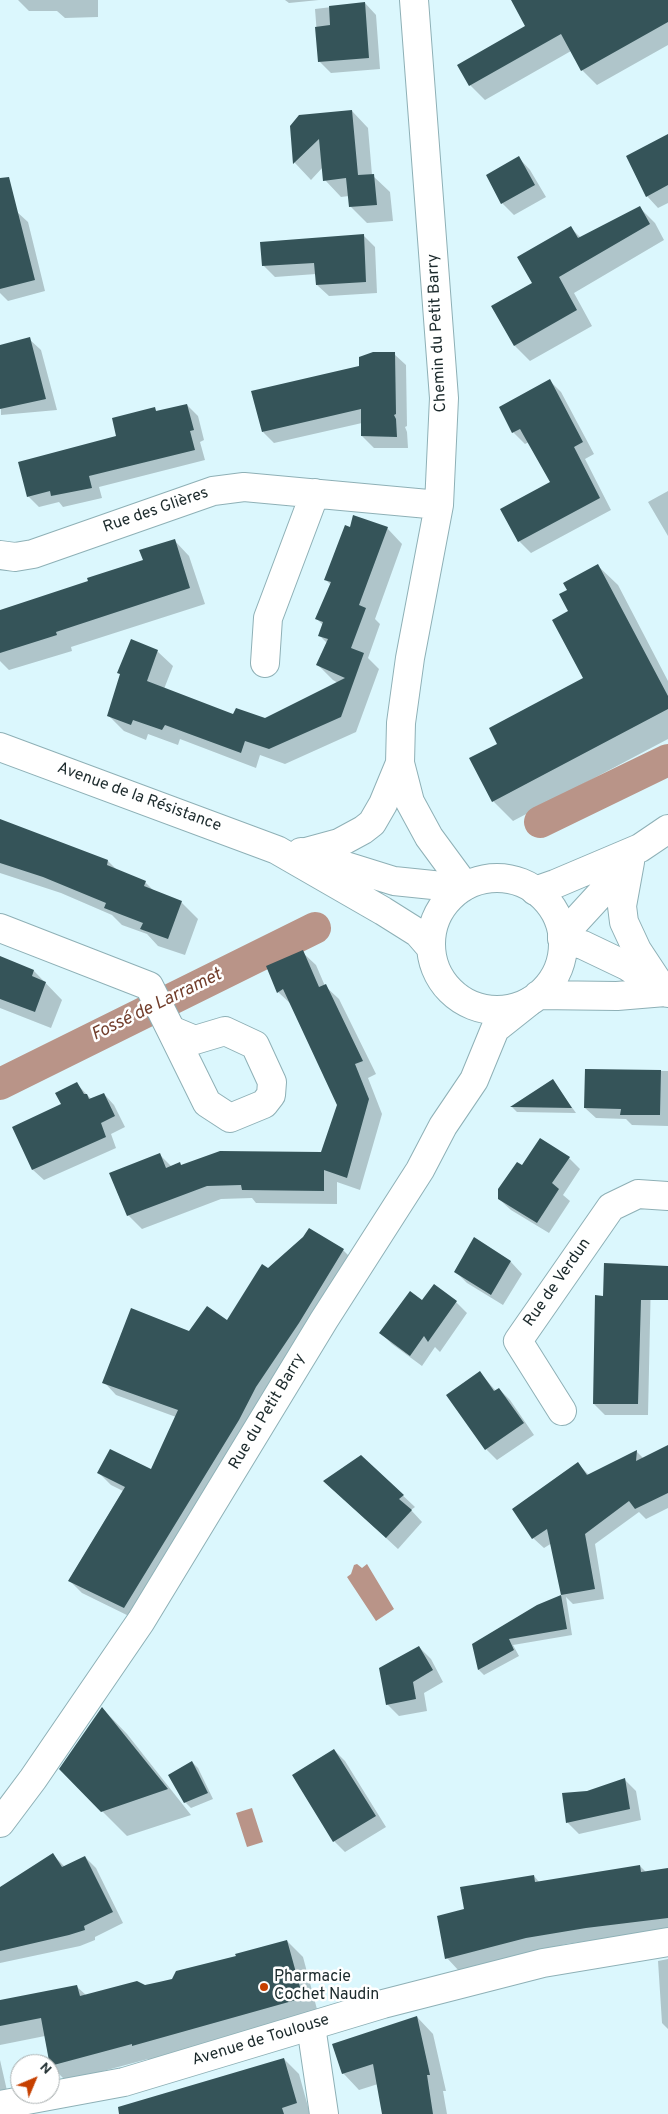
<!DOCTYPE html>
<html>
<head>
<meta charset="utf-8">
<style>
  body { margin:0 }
  #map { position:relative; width:668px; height:2114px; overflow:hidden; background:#dbf7fd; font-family:Overpass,sans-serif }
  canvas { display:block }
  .north { position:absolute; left:10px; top:2054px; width:50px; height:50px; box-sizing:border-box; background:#fff; border:1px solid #a4aaab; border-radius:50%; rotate:45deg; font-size:14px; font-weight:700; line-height:20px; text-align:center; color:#1c2a2c }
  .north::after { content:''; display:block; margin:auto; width:18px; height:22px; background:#c64000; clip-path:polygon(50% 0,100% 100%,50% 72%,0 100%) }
</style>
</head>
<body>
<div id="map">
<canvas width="668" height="2114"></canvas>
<div class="north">N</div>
</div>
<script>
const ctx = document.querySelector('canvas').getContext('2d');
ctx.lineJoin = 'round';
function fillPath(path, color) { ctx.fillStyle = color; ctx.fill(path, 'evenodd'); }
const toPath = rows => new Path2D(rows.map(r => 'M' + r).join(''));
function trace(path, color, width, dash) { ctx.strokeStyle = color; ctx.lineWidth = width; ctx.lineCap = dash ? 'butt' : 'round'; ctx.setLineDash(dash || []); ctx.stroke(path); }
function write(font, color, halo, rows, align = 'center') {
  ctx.font = font + ' Overpass,sans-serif'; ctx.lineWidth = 5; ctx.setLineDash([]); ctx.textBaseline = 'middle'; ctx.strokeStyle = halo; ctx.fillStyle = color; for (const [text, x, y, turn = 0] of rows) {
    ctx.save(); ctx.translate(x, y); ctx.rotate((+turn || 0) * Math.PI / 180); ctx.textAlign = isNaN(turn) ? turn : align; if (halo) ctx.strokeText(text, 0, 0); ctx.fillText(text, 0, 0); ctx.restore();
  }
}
fillPath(toPath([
  [357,1564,362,1568,367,1564,394,1609,376,1621,347,1577,351,1574,354,1565],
  [252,1808,263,1842,247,1847,236,1813]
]), '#b99488');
fillPath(toPath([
  [18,0,98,0,98,17,65,18,57,11,29,11],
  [285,0,319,0,289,3],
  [512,0,668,0,668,45,597,85,582,70,571,51,485,100,470,85,527,27],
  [365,3,376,15,380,69,331,73,319,61,315,9],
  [352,111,368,128,372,175,390,192,393,221,367,223,351,207,349,196,341,197,325,180,323,167,311,180,295,163,291,127],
  [668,135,668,203,658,208,647,196],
  [519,158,530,170,546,197,514,215,502,203],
  [640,208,655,223,664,240,574,293,592,326,530,361,515,346,493,306,533,284,571,228,581,238],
  [17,212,28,222,45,291,8,301,0,293,0,216],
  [363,235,375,247,377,293,329,296,317,285,316,274,275,277,263,265],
  [29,339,41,350,57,410,1,415,0,346],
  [394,354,406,365,407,426,405,427,407,432,408,448,374,448,362,436,362,423,274,443,263,432,360,367],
  [550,381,561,392,594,454,585,459,611,510,531,553,519,541,502,510,552,483,529,442,525,444,513,432],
  [187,405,198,416,204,440,200,442,205,460,99,487,102,498,63,507,59,502,39,507,28,496,118,437,154,409,158,412],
  [668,491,668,536,648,502],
  [387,528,402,544,375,619,380,624,368,658,379,669,356,732,285,764,260,755,256,768,180,739,178,745,148,734,146,740,124,731,109,716,121,675,119,673,157,651,173,666,164,689,233,715,265,719,338,683,333,680,318,665,327,643,319,635,323,625,317,619,331,585,325,579,351,529],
  [174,540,189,556,205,604,71,647,72,651,9,670,0,661,0,611,90,582,144,561],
  [598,566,618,585,668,681,668,739,513,821,493,801,499,744,585,679,569,612],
  [0,821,108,861,118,871,145,882,155,892,181,902,198,919,185,955,158,946,147,934,122,925,112,915,61,893,0,873],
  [302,952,316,965,325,986,339,999,376,1074,368,1078,382,1114,360,1190,337,1182,337,1204,256,1203,252,1198,221,1199,142,1229,128,1215,160,1155,172,1167,322,1153,339,1105,292,1005,278,992],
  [0,957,34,971,62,1000,51,1028,0,1008],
  [586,1070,668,1071,668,1126,632,1125,626,1119,596,1118,585,1108],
  [553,1081,576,1113,517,1112,512,1107],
  [77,1084,92,1100,104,1094,114,1105,125,1127,111,1134,116,1148,44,1180,33,1170,62,1105],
  [569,1158,580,1169,563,1195,570,1201,549,1233,511,1210,499,1199,523,1166],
  [474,1239,511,1262,522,1274,503,1305,467,1283,455,1271],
  [343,1250,356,1263,137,1620,82,1593,69,1580,123,1491,111,1485,99,1473,151,1471,176,1417,116,1395,104,1382,190,1332,228,1321,268,1269],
  [651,1277,648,1415,605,1415,594,1404,604,1297],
  [422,1302,456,1302,467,1313,440,1352,435,1347,422,1366,392,1344,381,1333],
  [480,1373,496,1391,499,1389,510,1400,534,1435,497,1460,486,1449],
  [668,1446,668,1508,646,1519,639,1512,595,1544,604,1599,573,1604,566,1597,572,1635,513,1645,519,1656,484,1675,479,1670,474,1645,538,1606,562,1595,552,1543,544,1548,533,1538,513,1510,578,1464,589,1475,636,1451,644,1459],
  [361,1456,415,1507,411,1510,422,1522,398,1549,336,1492],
  [419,1647,431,1659,443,1682,424,1693,427,1711,399,1716,387,1704],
  [103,1709,127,1734,191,1815,127,1836,102,1811],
  [334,1750,345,1761,386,1827,345,1852,334,1841],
  [192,1762,198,1768,213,1799,191,1808,185,1802],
  [625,1780,636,1791,641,1820,579,1834,568,1823,564,1794,587,1793],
  [53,1855,65,1867,85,1857,96,1868,123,1923,95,1937,95,1940,80,1946,0,1963,0,1889],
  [640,1866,646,1872,668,1869,668,1930,566,1944,459,1971,447,1958,465,1910,534,1876,540,1883],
  [287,1941,303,1957,318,2013,149,2061,148,2059,66,2081,50,2065,45,2036,0,2045,0,2001,76,1986,86,1995,145,1987,173,1980],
  [668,1959,668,2029,662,2023,658,1961],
  [417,2017,433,2034,446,2091,443,2091,447,2114,383,2114,378,2084,359,2090,343,2073],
  [284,2059,299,2074,310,2114,151,2114],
  [0,2060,8,2095,0,2097]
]), '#0003');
trace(toPath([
  [540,822,668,760],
  [0,1084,315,928]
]), '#b99488', 32);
fillPath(toPath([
  [511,0,668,0,668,22,581,71,561,34,469,86,457,65,525,26],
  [365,2,369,58,318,62,315,27,330,25,329,6],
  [352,110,358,175,374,174,377,205,349,207,346,178,323,181,319,139,293,164,290,126,299,115],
  [668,134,668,185,646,197,626,156],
  [519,156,535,185,501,204,486,175],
  [9,177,35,280,0,289,0,178],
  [640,206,650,224,559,277,577,310,514,346,491,306,532,283,517,257,571,226,578,238],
  [364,234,366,282,316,285,314,263,262,266,260,242],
  [30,337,46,399,0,409,0,345],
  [373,352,395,352,396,414,394,415,396,419,397,437,361,436,361,409,262,432,251,391,359,366,359,357],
  [550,379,583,442,574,447,600,498,518,542,500,509,550,482,520,429,512,433,499,407],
  [187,404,194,430,190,431,195,450,89,476,92,488,51,496,50,491,27,497,18,462,116,436,112,418,155,407,156,411],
  [353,515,388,527,359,605,366,608,351,648,364,653,341,717,269,749,245,741,241,753,165,725,162,730,133,720,131,725,107,716,120,674,117,673,131,639,158,650,147,681,233,714,236,708,265,718,345,678,316,665,328,639,318,636,323,622,315,619,331,582,324,580,345,525,350,527],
  [175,539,190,588,56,632,57,635,0,653,0,610,88,581,87,578,143,560,139,550],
  [598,564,668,696,668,709,492,802,469,758,497,744,489,728,583,678,552,620,568,611,559,594,567,590,563,583],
  [0,819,108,860,107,865,146,881,144,886,182,901,168,939,140,929,143,923,104,908,106,903,43,877,0,863],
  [303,950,319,987,326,984,363,1061,355,1064,369,1099,347,1178,324,1170,324,1191,242,1190,241,1185,207,1186,127,1216,109,1173,160,1153,166,1168,180,1162,181,1165,220,1151,321,1152,337,1105,283,989,277,993,266,966],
  [0,956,34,970,32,976,46,982,35,1012,0,999],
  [585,1069,661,1070,660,1115,620,1115,621,1109,584,1108],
  [553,1079,572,1108,510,1107],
  [77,1082,84,1094,87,1094,89,1099,104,1093,115,1116,101,1123,106,1137,32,1170,12,1127,61,1104,55,1093],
  [540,1138,570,1157,552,1183,559,1189,537,1223,498,1199,498,1189,517,1162,522,1165],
  [309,1228,344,1249,299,1323,256,1387,239,1420,124,1608,68,1581,125,1487,97,1473,110,1449,151,1469,178,1410,102,1383,131,1308,189,1331,207,1306,227,1320,262,1264,268,1268,303,1237],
  [474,1237,511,1261,491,1295,454,1272],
  [604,1263,668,1266,668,1300,641,1300,638,1404,593,1404,595,1295,603,1296],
  [434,1284,457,1301,428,1342,424,1336,410,1356,379,1333,410,1291,422,1300],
  [480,1371,494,1391,499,1388,524,1423,485,1450,446,1395],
  [668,1445,668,1493,635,1509,629,1501,585,1534,595,1589,561,1595,547,1529,532,1539,512,1509,578,1462,587,1475,637,1450,636,1461],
  [361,1455,404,1495,399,1499,412,1510,386,1538,323,1481],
  [561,1595,567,1629,509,1639,514,1650,478,1670,472,1644,537,1605],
  [419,1646,433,1670,413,1682,416,1699,386,1705,379,1668],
  [102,1707,168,1789,101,1812,59,1769],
  [334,1749,376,1816,333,1842,292,1775],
  [192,1761,208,1793,184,1803,168,1775],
  [625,1778,630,1809,566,1823,562,1793,587,1791],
  [53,1853,62,1867,85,1856,113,1912,84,1926,85,1930,69,1935,0,1951,0,1887],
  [640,1865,641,1872,668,1868,668,1918,586,1928,526,1938,445,1959,437,1916,464,1909,460,1887,534,1875,535,1882],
  [287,1940,303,1998,132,2046,132,2044,50,2066,41,2018,0,2026,0,2000,77,1985,80,1996,137,1981,145,1985,159,1982,172,1979,176,1971,236,1956,235,1954],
  [417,2016,430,2075,427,2075,433,2114,382,2114,373,2064,342,2074,332,2044],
  [284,2058,297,2103,282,2108,284,2114,119,2114,118,2107]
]), '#355459');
const minor = toPath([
  [414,0,444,398,439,505,410,658,401,723,400,763,410,802,429,837,465,886],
  [0,555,15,557,33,554,213,491,244,487,439,505],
  [265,663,268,618,315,493],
  [306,852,339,843,363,830,372,823,383,804,400,763],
  [630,862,622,906,624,922,637,950,664,991],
  [535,891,555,884,640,848,668,829],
  [0,928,149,986,171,1030,207,1103,230,1118,264,1104,271,1095,272,1082,255,1045,225,1031,195,1040,171,1030],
  [562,936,630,862],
  [562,1411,518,1341,611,1207,638,1194,668,1196],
  [0,1823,33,1779,141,1621,324,1320,420,1170,443,1126,474,1080,495,1029,529,1002],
  [311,2026,324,2114]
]);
const tertiary = toPath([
  [0,747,277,850,383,911,418,933,431,948],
  [301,852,394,881,462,888],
  '431 944a66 66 0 1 1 132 0a66 66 0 1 1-132 0Z',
  [562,939,583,945,627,966,668,993],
  [538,995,617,996,665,992],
  [0,2105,124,2082,383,2004,543,1963,668,1942]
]);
trace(minor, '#8eb0b6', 30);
trace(tertiary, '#8eb0b6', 30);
trace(minor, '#fff', 28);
trace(tertiary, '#fff', 28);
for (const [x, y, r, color] of [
  [264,1987,5,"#c64000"]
]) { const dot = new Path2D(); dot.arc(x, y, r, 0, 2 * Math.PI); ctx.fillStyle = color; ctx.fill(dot); trace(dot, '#fff', 2); }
write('16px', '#1c2a2c', '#fff', [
  ["Chemin du Petit Barry",438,333,-93],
  ["Rue des Glières",156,511,-19],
  ["Avenue de la Résistance",139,798,20],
  ["Rue de Verdun",558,1283,-55],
  ["Rue du Petit Barry",268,1412,-59],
  ["Avenue de Toulouse",261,2041,-17]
]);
write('16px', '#1c2a2c', '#fff', [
  ["Pharmacie",274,1978],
  ["Cochet Naudin",274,1996]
], 'left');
write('italic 18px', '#723e2c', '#fff', [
  ["Fossé de Larramet",157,1006,-26]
]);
</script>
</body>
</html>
